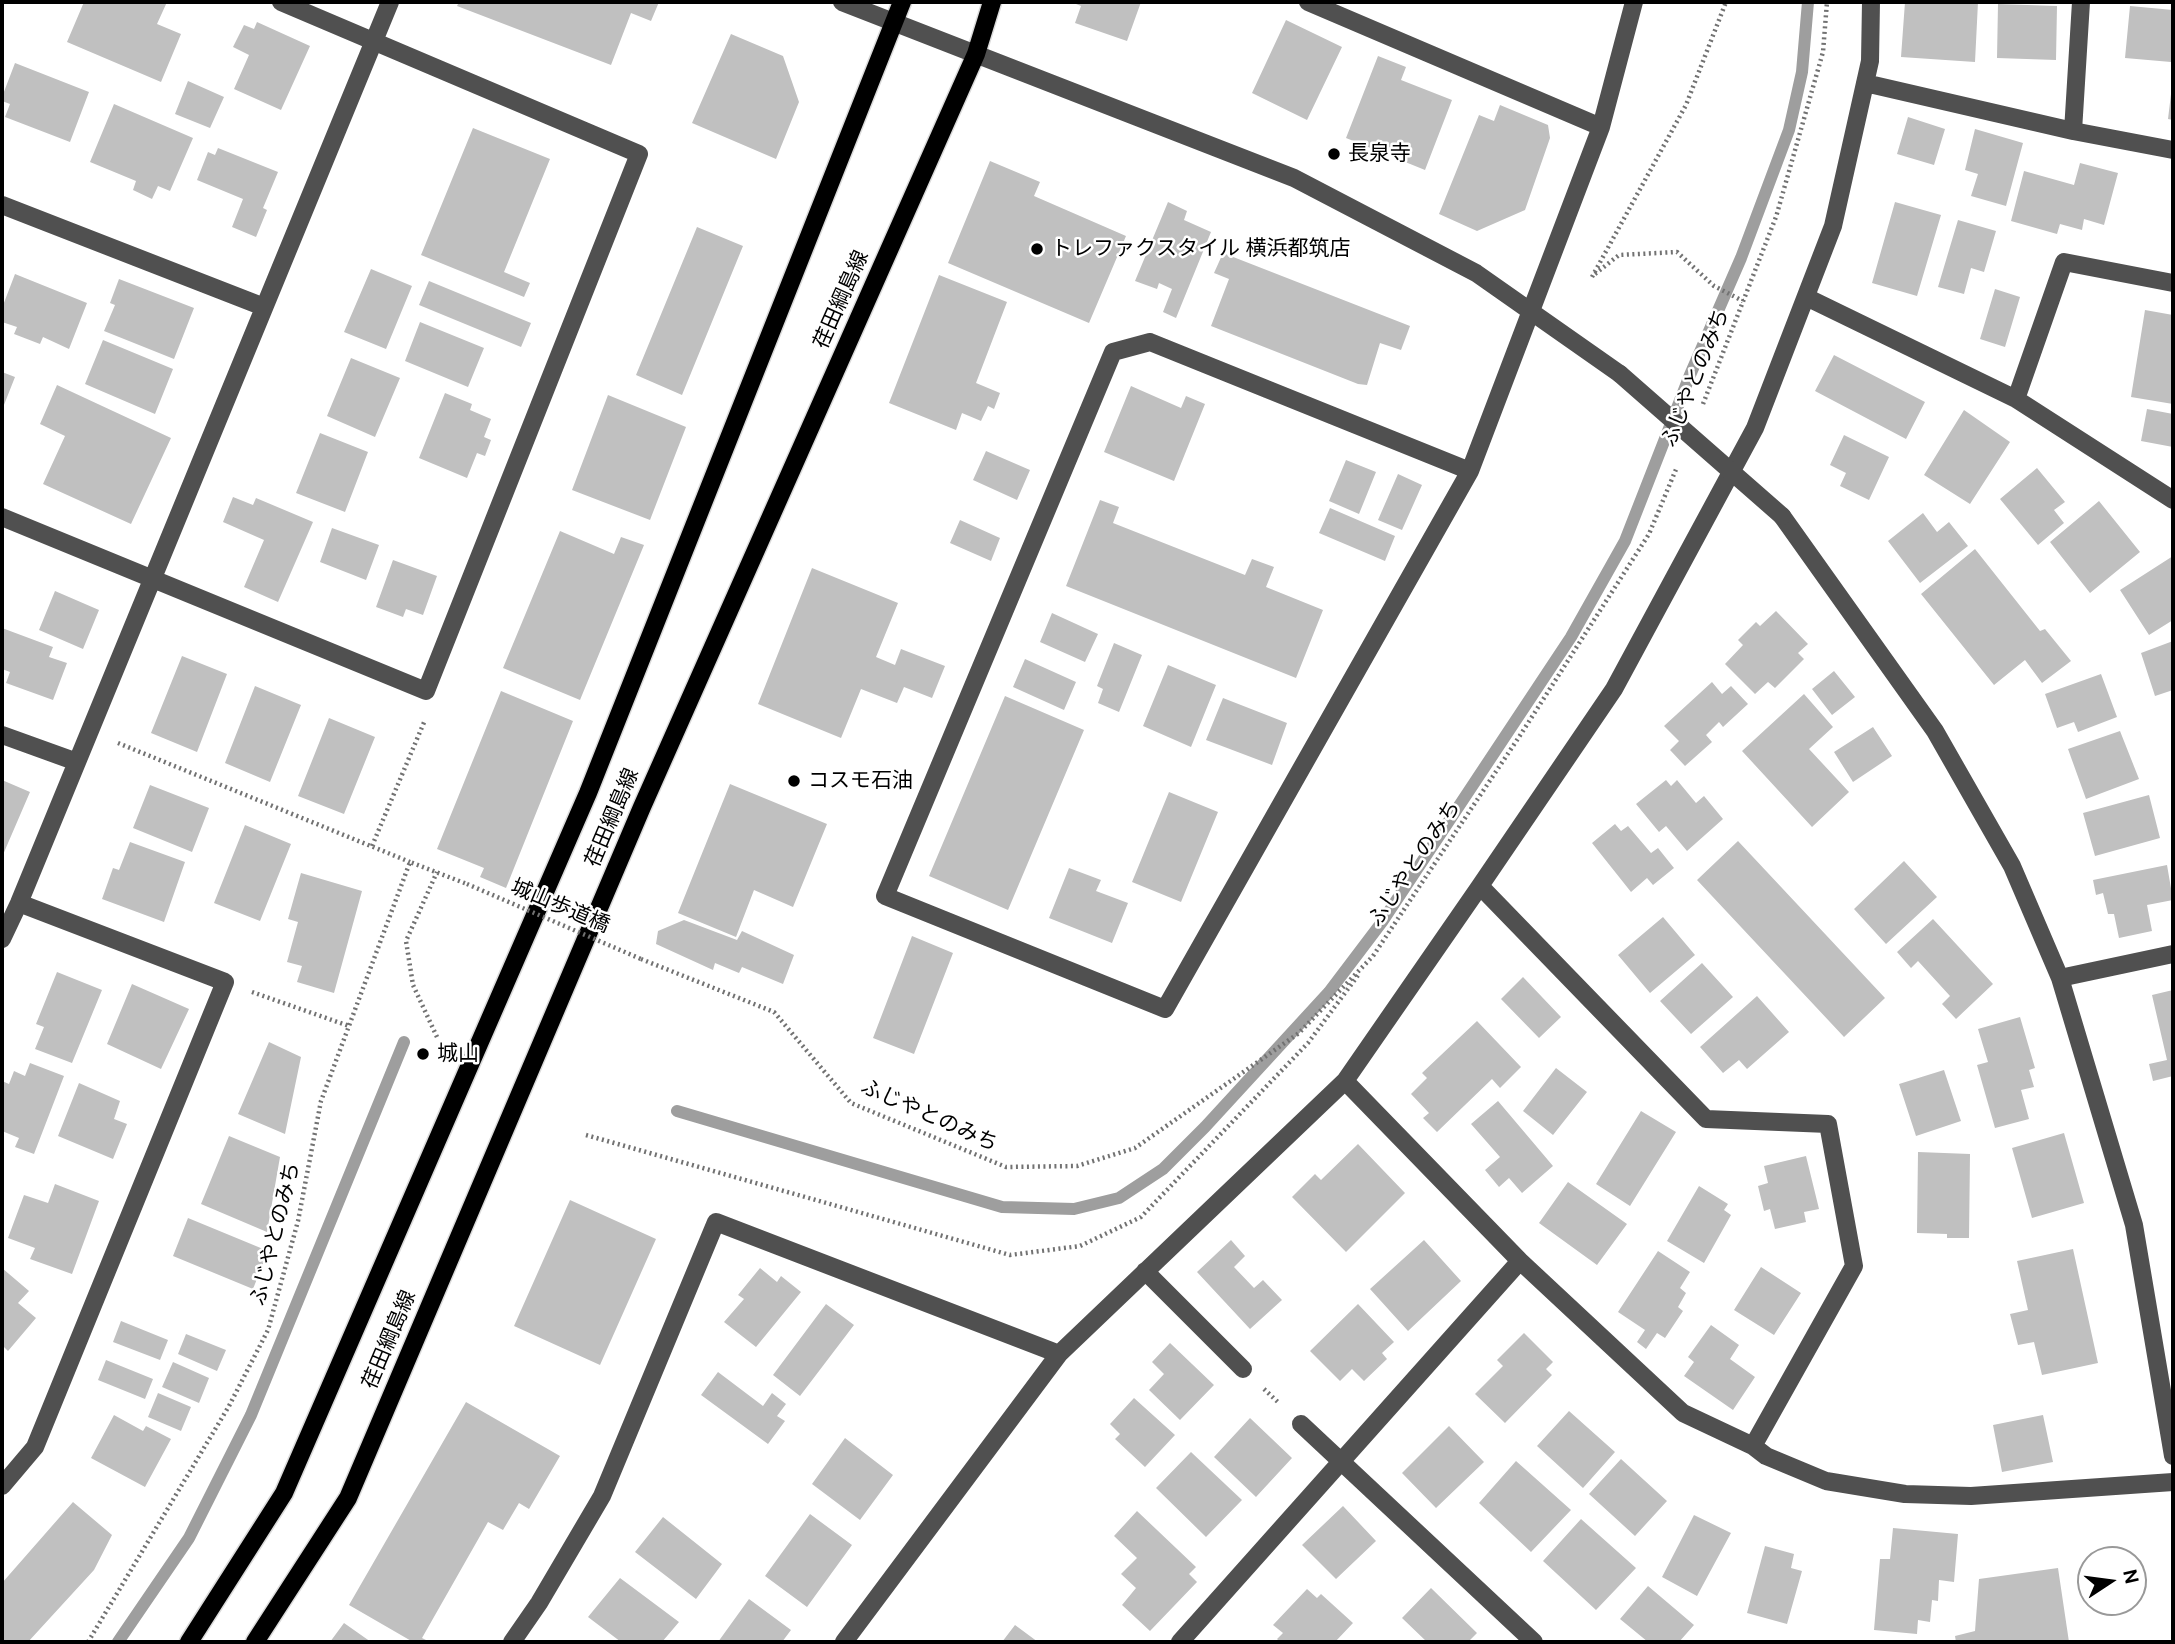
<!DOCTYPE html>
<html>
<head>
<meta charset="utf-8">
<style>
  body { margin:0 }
  #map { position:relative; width:2175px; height:1644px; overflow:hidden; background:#fff; font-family:"DM Sans",sans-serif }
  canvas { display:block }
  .frame { position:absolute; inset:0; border:4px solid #000; pointer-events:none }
  .north { position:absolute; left:2077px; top:1546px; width:70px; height:70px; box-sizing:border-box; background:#fff; border:2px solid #999; border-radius:50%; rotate:77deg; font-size:19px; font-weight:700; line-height:28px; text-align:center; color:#000 }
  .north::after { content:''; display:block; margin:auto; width:24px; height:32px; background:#000; clip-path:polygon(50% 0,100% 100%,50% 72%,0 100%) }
</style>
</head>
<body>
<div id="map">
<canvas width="2175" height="1644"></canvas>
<div class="frame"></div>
<div class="north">N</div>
</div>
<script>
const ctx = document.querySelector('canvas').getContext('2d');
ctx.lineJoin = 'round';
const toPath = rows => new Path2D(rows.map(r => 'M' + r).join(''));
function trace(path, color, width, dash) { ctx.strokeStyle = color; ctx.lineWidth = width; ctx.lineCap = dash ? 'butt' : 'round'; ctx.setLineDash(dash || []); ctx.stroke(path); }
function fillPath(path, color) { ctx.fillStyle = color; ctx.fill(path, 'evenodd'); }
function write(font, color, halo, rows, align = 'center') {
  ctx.font = font + ' "DM Sans","Noto Sans JP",sans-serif'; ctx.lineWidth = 5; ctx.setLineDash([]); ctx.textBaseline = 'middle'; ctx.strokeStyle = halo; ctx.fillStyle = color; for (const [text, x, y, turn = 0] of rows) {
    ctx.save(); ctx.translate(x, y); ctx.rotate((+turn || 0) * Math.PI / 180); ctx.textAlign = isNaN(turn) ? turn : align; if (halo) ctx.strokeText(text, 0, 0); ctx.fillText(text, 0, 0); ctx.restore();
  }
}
trace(toPath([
  [677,1111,1002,1207,1074,1209,1119,1198,1163,1169,1205,1127,1329,992,1382,922,1571,637,1625,541,1690,375,1741,258,1789,130,1802,72,1808,2],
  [118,1642,189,1538,251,1415,404,1042]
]), '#9e9e9e', 12);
fillPath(toPath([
  [84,2,167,2,157,24,181,34,161,82,67,42],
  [459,2,659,2,651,21,631,13,611,65,457,6],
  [1071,2,1141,2,1127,41,1075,23,1081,6],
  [1905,2,1978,2,1975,62,1901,57],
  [1998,4,2057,6,2056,60,1997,58],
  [2130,6,2173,10,2171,62,2125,58],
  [1286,20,1342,47,1307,120,1252,93],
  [257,22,310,46,281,110,234,89,249,55,233,47,244,25,254,29],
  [731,34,783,56,799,102,776,159,692,123],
  [1378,56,1406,67,1401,80,1452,100,1425,170,1346,138],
  [15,63,89,92,70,142,5,117,10,104,2,101,2,97],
  [188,81,224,97,210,128,175,114],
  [2171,94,2173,94,2173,120,2168,119],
  [114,104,193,138,170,191,158,186,152,199,133,190,136,181,90,162],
  [1500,105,1548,125,1550,138,1525,210,1477,231,1439,214,1479,115,1494,121],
  [1908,117,1945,129,1934,165,1897,154],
  [473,128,550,159,504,272,530,283,524,297,421,255],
  [1975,129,2023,143,2006,206,1971,196,1978,174,1965,170],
  [218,148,278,172,263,208,267,210,256,237,232,227,243,199,197,180,208,152,215,155],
  [990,161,1040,182,1034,196,1126,236,1089,323,948,263],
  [2080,163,2118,173,2104,225,2084,219,2082,230,2060,224,2057,234,2011,221,2024,171,2074,185],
  [1168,202,1187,211,1184,220,1211,232,1176,318,1163,312,1172,289,1159,283,1157,289,1135,281],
  [1895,202,1941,215,1917,296,1872,283],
  [1958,220,1996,231,1984,272,1971,268,1964,294,1938,287],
  [697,227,743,246,682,395,636,375],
  [1223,253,1410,326,1401,350,1380,343,1367,385,1358,384,1211,326,1229,279,1214,273],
  [371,269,412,286,386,349,344,332],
  [15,274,87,303,69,349,43,337,40,344,14,334,17,327,2,322,2,308],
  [939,275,1007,302,976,383,1000,393,994,409,988,406,981,421,962,413,956,430,889,403],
  [119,279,194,308,174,359,104,331,115,305,110,303],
  [429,281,531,323,521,347,419,305],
  [1995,289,2020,297,2005,347,1980,339],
  [2145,310,2173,315,2173,404,2131,397],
  [420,322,484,348,468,387,405,361],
  [103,340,173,369,155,414,85,384],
  [1834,355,1925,402,1906,439,1815,391],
  [351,358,400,378,375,437,327,416],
  [2,372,15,377,2,410],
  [57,385,171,438,131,524,43,484,65,436,40,424],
  [1131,386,1181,408,1186,396,1205,404,1174,481,1104,452],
  [445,393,472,404,470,410,491,419,484,437,491,440,485,456,477,453,467,478,419,458],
  [608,395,686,427,650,520,572,490],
  [2147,409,2173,414,2173,447,2141,441],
  [1964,410,2010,442,1970,504,1924,475],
  [320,433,368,452,345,512,296,493],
  [1844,435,1889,457,1869,500,1840,486,1846,473,1830,465],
  [986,451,1030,470,1017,500,973,480],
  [1346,460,1376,472,1359,514,1329,501],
  [2037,468,2065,502,2054,510,2064,523,2038,545,2000,499],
  [1398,474,1422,485,1402,530,1378,520],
  [233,497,253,505,256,498,313,522,278,602,244,587,264,540,223,522],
  [1100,500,1119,507,1113,523,1245,575,1252,559,1274,567,1266,587,1323,610,1296,678,1066,586],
  [2099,501,2140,552,2090,593,2050,542],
  [1330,508,1395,536,1385,561,1319,533],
  [1923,513,1937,532,1949,522,1968,546,1920,583,1888,541],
  [960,520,1000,538,991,561,950,543],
  [332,528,379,545,366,580,320,562],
  [560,531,614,554,621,537,644,545,580,700,503,668],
  [1975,549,2040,631,2045,629,2071,661,2042,683,2025,660,1994,685,1921,594],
  [2173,556,2173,620,2149,635,2120,590],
  [393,560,437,576,423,615,406,609,403,617,376,607],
  [812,568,898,603,876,657,895,665,901,649,945,666,932,698,904,687,897,703,861,689,841,738,758,704],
  [55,591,99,610,83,649,39,630],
  [1776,611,1808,644,1798,653,1804,659,1775,688,1768,682,1755,694,1725,664,1743,645,1738,640,1756,622,1760,626],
  [1052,613,1098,634,1085,662,1040,642],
  [2,628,53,647,49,657,67,663,53,700,6,683,10,672,2,669],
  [2173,641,2173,690,2155,696,2141,653],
  [1114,643,1142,655,1119,712,1098,703,1103,689,1097,686],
  [182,656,227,674,197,752,151,733],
  [1025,659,1076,682,1064,710,1013,687],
  [1168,665,1216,685,1191,747,1143,726],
  [1834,671,1855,697,1832,715,1812,689],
  [2101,674,2117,717,2078,732,2074,722,2057,728,2045,694],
  [1712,682,1722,694,1731,686,1748,704,1723,727,1719,722,1706,735,1712,742,1685,766,1670,750,1679,741,1664,726],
  [255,686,301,705,270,782,225,763],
  [501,691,573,721,506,888,480,877,484,868,437,849],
  [1804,694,1833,727,1809,749,1849,792,1812,827,1742,751],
  [1005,696,1084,730,1008,910,929,876],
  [1223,698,1287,723,1272,765,1206,740],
  [329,718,375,737,344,814,298,796],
  [1873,727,1892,756,1853,782,1834,752],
  [2120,731,2139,779,2086,799,2068,749],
  [2,780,30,792,2,857],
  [1666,780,1671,786,1677,780,1696,803,1704,796,1723,819,1687,851,1666,826,1659,832,1636,804],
  [730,784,827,824,793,907,754,890,736,937,678,913],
  [150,785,209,808,192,852,133,828],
  [1169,792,1218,812,1181,902,1132,882],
  [2149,795,2160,838,2095,856,2083,813],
  [1615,824,1621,831,1628,826,1651,853,1658,848,1674,868,1653,885,1647,878,1631,892,1592,843],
  [245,825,291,844,260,921,214,903],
  [1738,841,1885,998,1844,1037,1697,880],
  [130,842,185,862,164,922,102,899,113,868,119,870],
  [1904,861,1937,897,1886,944,1854,909],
  [2167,865,2173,900,2147,905,2152,931,2119,938,2114,914,2108,914,2103,893,2096,895,2093,880],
  [1069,868,1101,880,1096,891,1128,903,1112,943,1049,918],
  [301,873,362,891,334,993,297,982,302,966,287,962,298,922,288,919],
  [1663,917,1695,955,1650,993,1618,955],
  [1933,919,1993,984,1956,1019,1942,1004,1950,996,1918,961,1911,968,1897,952],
  [684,920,737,940,742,931,794,955,783,984,742,967,739,973,715,963,713,970,656,944,658,931],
  [912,936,953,953,914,1054,873,1038],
  [1702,963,1733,997,1691,1034,1660,1001],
  [57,972,102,990,72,1063,35,1049,44,1027,36,1024],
  [1523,977,1561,1017,1539,1038,1501,999],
  [132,984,189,1009,161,1069,107,1044],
  [2173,990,2173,1076,2153,1081,2149,1064,2167,1060,2152,995],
  [1757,996,1789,1032,1747,1069,1739,1060,1723,1073,1700,1047],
  [2020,1017,2035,1068,2029,1070,2034,1087,2021,1090,2029,1119,1995,1128,1977,1065,1988,1062,1978,1029],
  [1477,1021,1521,1067,1500,1088,1492,1079,1437,1132,1423,1118,1429,1113,1411,1094,1427,1078,1422,1073],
  [269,1042,301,1057,285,1134,238,1114],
  [30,1063,64,1076,34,1154,15,1147,19,1138,2,1131,2,1081,9,1084,14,1071,25,1076],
  [1556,1068,1587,1092,1553,1135,1523,1111],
  [1944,1070,1961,1121,1916,1136,1899,1084],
  [79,1083,120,1101,114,1119,127,1124,113,1159,58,1136],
  [1498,1101,1553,1166,1522,1193,1509,1178,1499,1187,1485,1170,1500,1157,1471,1124],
  [1641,1111,1676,1132,1630,1206,1596,1184],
  [2064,1133,2084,1203,2032,1218,2012,1148],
  [229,1136,280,1157,267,1232,201,1204],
  [1358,1144,1405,1193,1346,1252,1292,1197,1315,1174,1321,1180],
  [1918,1152,1970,1154,1969,1238,1947,1238,1947,1234,1917,1233],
  [1806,1156,1819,1209,1804,1212,1806,1222,1775,1229,1770,1209,1764,1211,1758,1186,1768,1183,1764,1166],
  [1568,1182,1627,1224,1597,1265,1539,1223],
  [55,1184,99,1201,72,1274,30,1259,35,1248,8,1238,24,1195,48,1203],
  [1699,1186,1728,1204,1724,1210,1731,1215,1704,1263,1667,1241],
  [570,1200,656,1239,600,1365,514,1326],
  [188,1218,268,1251,253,1289,173,1256],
  [1231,1240,1245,1256,1234,1267,1254,1288,1263,1280,1282,1300,1250,1329,1197,1272],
  [1424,1240,1461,1281,1408,1331,1370,1289],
  [2073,1249,2098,1363,2042,1375,2034,1342,2018,1345,2010,1314,2028,1310,2017,1261],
  [1658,1251,1690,1272,1680,1288,1686,1293,1678,1307,1683,1311,1665,1338,1657,1333,1646,1349,1637,1342,1645,1330,1618,1312],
  [1761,1267,1801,1293,1774,1335,1734,1310],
  [2,1268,29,1291,18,1303,36,1318,8,1351,2,1345],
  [760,1268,777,1282,781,1276,801,1292,756,1347,724,1322,744,1299,738,1295],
  [826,1304,854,1325,800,1396,773,1375],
  [1358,1304,1394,1342,1382,1353,1387,1359,1364,1381,1352,1369,1340,1381,1310,1351],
  [121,1321,168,1340,160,1360,113,1342],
  [1711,1325,1739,1345,1730,1359,1755,1377,1733,1410,1684,1376,1694,1362,1688,1357],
  [1524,1333,1553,1362,1546,1369,1552,1375,1505,1423,1475,1394,1503,1366,1497,1360],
  [186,1334,226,1350,217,1371,178,1354],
  [1170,1343,1214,1385,1180,1420,1149,1390,1164,1374,1152,1362],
  [106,1360,153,1379,145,1399,98,1380],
  [173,1362,209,1378,199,1403,162,1387],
  [718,1372,763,1406,772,1393,786,1404,777,1416,785,1421,768,1444,701,1395],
  [158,1393,191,1407,181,1431,148,1417],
  [1134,1398,1175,1435,1145,1467,1115,1439,1120,1434,1110,1424],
  [466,1402,560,1456,529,1509,519,1503,503,1530,488,1522,422,1638,430,1642,413,1642,349,1605],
  [1569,1411,1615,1452,1583,1488,1537,1446],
  [114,1415,143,1431,146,1426,171,1439,145,1487,91,1458],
  [2043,1415,2053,1462,2002,1472,1993,1425],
  [1250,1418,1292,1458,1256,1497,1214,1457],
  [1449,1426,1484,1462,1436,1508,1402,1473],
  [845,1438,893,1475,860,1520,812,1484],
  [1191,1452,1242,1500,1206,1537,1156,1488],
  [1621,1459,1667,1501,1635,1536,1589,1494],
  [1516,1461,1571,1510,1531,1552,1479,1503],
  [73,1502,112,1535,94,1570,28,1642,2,1642,2,1583],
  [1343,1506,1376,1541,1336,1579,1302,1545],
  [1137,1511,1196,1567,1189,1574,1197,1582,1150,1631,1122,1605,1136,1588,1121,1574,1137,1558,1114,1536],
  [810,1514,852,1545,807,1607,765,1576],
  [1694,1515,1731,1533,1697,1596,1662,1577],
  [663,1517,722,1564,696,1599,635,1552],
  [1581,1519,1636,1568,1596,1610,1543,1561],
  [1893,1528,1958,1534,1954,1582,1939,1580,1938,1601,1932,1600,1930,1622,1918,1620,1917,1634,1874,1630,1880,1559,1890,1559],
  [1765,1546,1794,1554,1791,1568,1802,1571,1787,1624,1747,1613],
  [2058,1568,2069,1642,1956,1642,1955,1636,1975,1631,1979,1579],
  [620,1578,679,1622,662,1642,621,1642,588,1617],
  [1648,1586,1694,1625,1679,1642,1648,1642,1620,1619],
  [1431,1588,1477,1633,1468,1642,1427,1642,1402,1618],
  [1307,1589,1317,1598,1321,1594,1353,1623,1335,1642,1280,1642,1277,1639,1283,1633,1273,1625],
  [749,1599,791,1630,782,1642,718,1642],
  [344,1623,371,1642,330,1642],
  [1015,1625,1038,1642,1002,1642]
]), '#c0c0c0');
const major = toPath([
  [189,1642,284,1493,588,793,902,2],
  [255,1642,348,1498,642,807,976,54,992,2]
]);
trace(major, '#dbdbdb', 21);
trace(toPath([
  [1595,274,1619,255,1677,252,1714,286,1743,301],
  [1592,277,1686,105,1726,2],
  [1703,404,1776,217,1823,52,1827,2],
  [118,743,410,862],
  [372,846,425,720],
  [641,959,774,1012,851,1103,1006,1167,1077,1166,1135,1148,1299,1033,1373,956,1521,734,1649,534,1677,467],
  [252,992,349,1026],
  [437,1037,413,985,406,941,437,872],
  [586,1135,1010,1255,1080,1246,1141,1217,1308,1043,1359,974],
  [1264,1389,1280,1404],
  [88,1642,229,1406,268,1330,298,1221,321,1101,410,862,467,884]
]), '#727272', 4.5, [2, 3.5]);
trace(toPath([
  [842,2,1294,178,1476,273,1620,374],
  [1308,2,1601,127],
  [1865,83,2073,131,2081,2],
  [2073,131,2173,150],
  [2,205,264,307],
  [1806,297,2016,399,2173,500],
  [1150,342,1470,471,1165,1009,885,896,1113,352,1150,342],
  [2016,399,2064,262,2173,283],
  [1470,471,1601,127,1634,2],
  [1782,516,1935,731,2012,866,2060,978,2134,1225,2173,1456],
  [2,517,426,691,639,154,281,2],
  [2,735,77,762],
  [1480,886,1706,1119,1828,1124,1854,1266,1753,1446],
  [2,939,19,903,390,2],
  [2060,978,2173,954],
  [1345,1081,1520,1261,1683,1413,1753,1446,1766,1456,1826,1481,1905,1494,1971,1496,2173,1482],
  [1145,1271,1243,1369],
  [1301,1424,1534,1642],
  [2,1486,35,1447,225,982,19,903],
  [512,1642,539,1603,602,1496,716,1222,1059,1354],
  [844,1642,1059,1354,1345,1081,1480,886,1614,689,1755,428,1833,226,1870,61,1871,2],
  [1180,1642,1520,1261]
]), '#505050', 18);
trace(major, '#000', 18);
trace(toPath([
  [467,884,641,959]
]), '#727272', 4.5, [2, 3.5]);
trace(toPath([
  [1620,374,1782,516]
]), '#505050', 18);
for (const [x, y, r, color] of [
  [1334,154,7,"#000"],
  [1037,249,7,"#000"],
  [794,781,7,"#000"],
  [423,1054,7,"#000"]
]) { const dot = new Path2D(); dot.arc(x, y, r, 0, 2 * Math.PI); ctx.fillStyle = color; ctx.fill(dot); trace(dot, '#fff', 2.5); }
write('21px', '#000', '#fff', [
  ["長泉寺",1348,154],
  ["トレファクスタイル 横浜都筑店",1051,249],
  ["コスモ石油",808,781],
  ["城山",437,1054]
], 'left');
write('21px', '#000', '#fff', [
  ["荏田綱島線",842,300,-66],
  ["ふじやとのみち",1696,378,-68],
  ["荏田綱島線",613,818,-67],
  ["ふじやとのみち",1415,864,-56],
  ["城山歩道橋",560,907,23],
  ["ふじやとのみち",929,1116,24],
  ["ふじやとのみち",276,1234,-76],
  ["荏田綱島線",390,1340,-67]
]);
</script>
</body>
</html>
